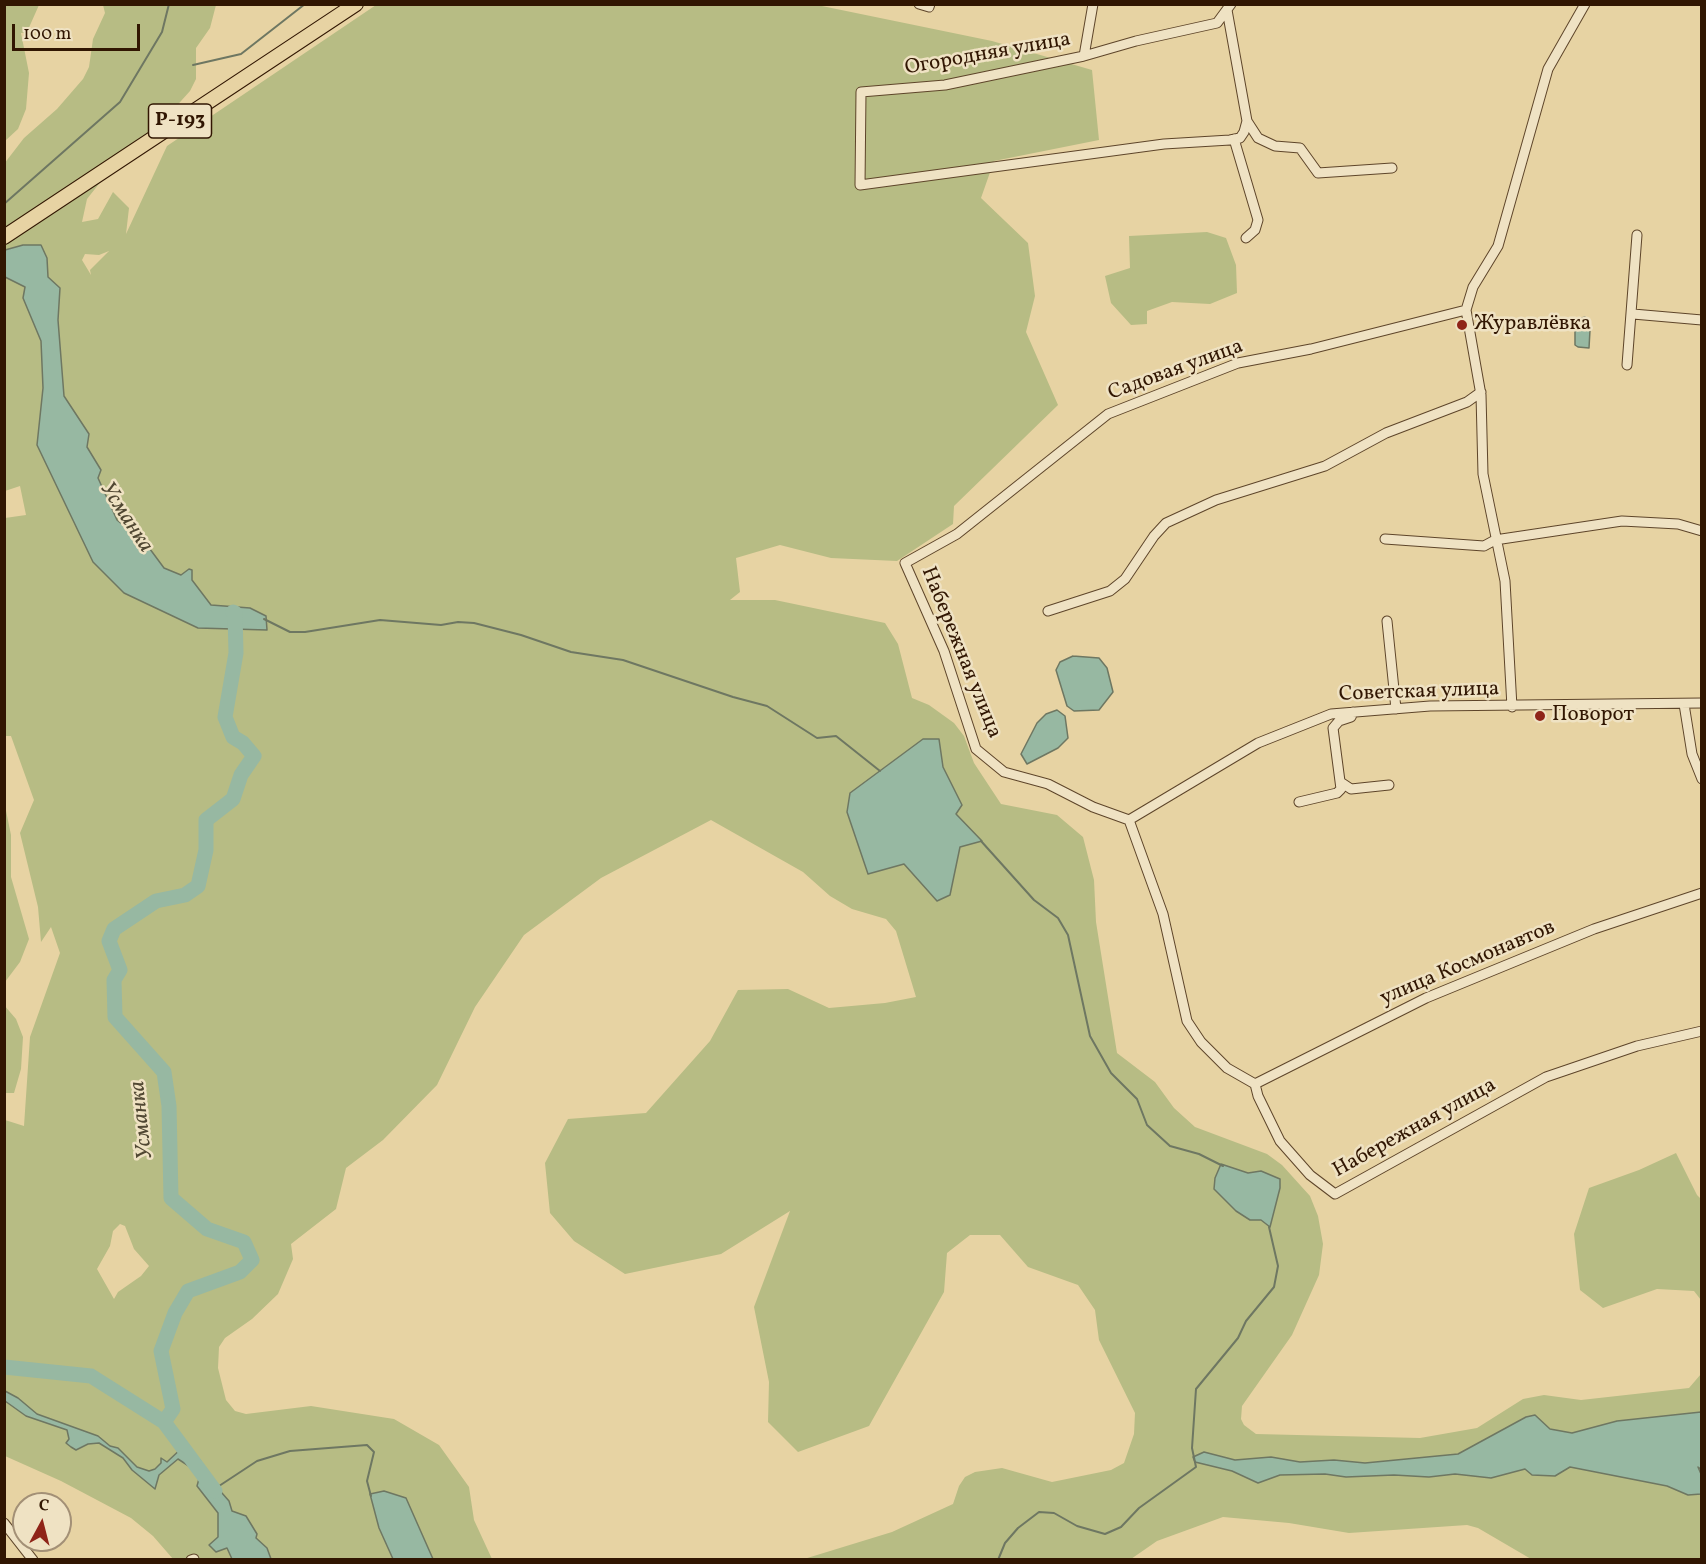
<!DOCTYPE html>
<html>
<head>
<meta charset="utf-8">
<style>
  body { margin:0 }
  #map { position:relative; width:1706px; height:1564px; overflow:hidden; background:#e7d3a3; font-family:Vollkorn,serif }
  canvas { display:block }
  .frame { position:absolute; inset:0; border:6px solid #311602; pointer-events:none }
  .north { position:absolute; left:12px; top:1492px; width:60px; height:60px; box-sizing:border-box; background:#efe2c3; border:2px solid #a39076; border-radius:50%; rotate:7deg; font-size:16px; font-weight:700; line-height:24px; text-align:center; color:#311602 }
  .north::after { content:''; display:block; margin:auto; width:21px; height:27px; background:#8f2418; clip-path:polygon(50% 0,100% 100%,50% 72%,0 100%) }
  .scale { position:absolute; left:12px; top:24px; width:128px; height:27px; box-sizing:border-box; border:3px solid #311602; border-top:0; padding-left:8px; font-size:18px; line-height:21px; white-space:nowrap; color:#311602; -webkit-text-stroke:4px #efe2c3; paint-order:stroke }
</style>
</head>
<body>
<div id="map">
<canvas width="1706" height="1564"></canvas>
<div class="frame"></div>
<div class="north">С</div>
<div class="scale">100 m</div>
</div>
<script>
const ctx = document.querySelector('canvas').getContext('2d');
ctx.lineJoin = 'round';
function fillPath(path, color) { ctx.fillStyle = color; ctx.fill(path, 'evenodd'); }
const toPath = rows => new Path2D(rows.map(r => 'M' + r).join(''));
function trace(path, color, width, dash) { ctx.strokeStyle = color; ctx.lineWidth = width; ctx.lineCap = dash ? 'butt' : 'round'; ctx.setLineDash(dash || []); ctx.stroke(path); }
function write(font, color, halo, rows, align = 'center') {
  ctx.font = font + ' Vollkorn,serif'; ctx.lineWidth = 5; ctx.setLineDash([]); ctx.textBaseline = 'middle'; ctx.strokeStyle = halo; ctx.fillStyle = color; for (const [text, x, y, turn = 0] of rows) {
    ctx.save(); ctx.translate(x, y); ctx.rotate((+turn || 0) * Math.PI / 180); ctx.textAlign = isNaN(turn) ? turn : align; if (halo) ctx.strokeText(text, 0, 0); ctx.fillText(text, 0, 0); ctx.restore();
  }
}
fillPath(toPath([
  [5,4,39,5,27,32,21,33,29,73,26,109,18,129,5,141],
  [103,5,216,5,210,28,196,48,196,79,190,91,172,111,121,156,87,199,82,222,98,219,113,192,129,208,126,234,167,146,376,5,817,5,992,41,1092,70,1099,140,994,161,981,198,1028,243,1035,296,1026,332,1058,405,954,506,953,524,897,561,831,558,780,545,736,558,740,592,730,600,775,600,885,623,898,644,912,698,929,705,954,723,964,736,974,763,1001,804,1057,815,1083,837,1094,880,1096,922,1117,1053,1155,1082,1174,1108,1195,1127,1267,1154,1282,1165,1310,1196,1318,1216,1323,1244,1319,1275,1292,1335,1242,1406,1241,1419,1244,1425,1256,1434,1420,1438,1477,1428,1523,1399,1544,1395,1581,1400,1689,1388,1701,1374,1701,1559,1531,1559,1478,1528,1467,1525,1349,1533,1289,1523,1223,1517,1157,1541,1131,1559,804,1559,892,1532,953,1504,959,1486,965,1477,975,1472,1002,1468,1052,1482,1111,1470,1124,1463,1134,1434,1135,1413,1099,1340,1095,1310,1078,1285,1028,1267,1000,1235,970,1235,947,1253,944,1292,869,1426,798,1452,768,1422,769,1382,754,1307,790,1211,721,1254,625,1274,574,1241,550,1213,545,1163,568,1119,646,1113,710,1041,738,990,788,989,829,1008,885,1003,916,997,896,931,886,919,852,909,830,896,803,872,711,820,601,878,524,935,475,1007,437,1085,383,1140,346,1168,336,1209,291,1244,293,1259,278,1294,252,1319,225,1338,219,1347,218,1368,226,1400,235,1411,246,1414,311,1406,394,1419,439,1445,469,1487,474,1520,492,1559,173,1559,153,1536,131,1518,61,1481,5,1456,5,1120,24,1126,30,1037,60,953,51,927,41,942,38,907,20,833,34,800,11,736,5,736,5,518,26,515,20,486,5,491,4,164,24,138,57,109,83,79,89,67,93,39,105,13],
  [109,251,90,270,91,275,82,260,85,254,99,255],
  [120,1224,125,1226,134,1249,149,1266,141,1276,118,1292,114,1299,97,1269,110,1246,113,1231],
  [1207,232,1226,238,1236,265,1237,293,1210,304,1172,302,1147,311,1147,324,1131,325,1111,303,1105,276,1130,268,1129,236],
  [4,801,11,835,11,877,29,939,20,962,5,982],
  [4,1005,16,1019,23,1037,21,1069,14,1093,5,1093],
  [1676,1153,1697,1195,1701,1199,1701,1300,1694,1291,1657,1289,1603,1308,1580,1290,1574,1234,1589,1188,1639,1170]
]), '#b7bc84');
const water = toPath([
  [23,245,41,245,47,258,48,277,60,288,58,320,64,396,89,434,87,447,101,470,98,478,117,520,147,545,164,568,181,575,189,569,192,570,192,580,211,605,250,608,266,616,267,630,198,628,124,593,93,562,37,445,43,388,41,341,23,298,25,287,5,277,5,250,23,245],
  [1585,317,1588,320,1590,330,1589,348,1578,347,1575,345,1575,320,1585,317],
  [1073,656,1099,658,1107,668,1113,692,1099,710,1074,711,1067,706,1056,670,1060,662,1073,656],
  [1057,710,1065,716,1068,738,1058,748,1027,764,1021,754,1037,723,1046,714,1057,710],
  [923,739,939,739,943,767,962,805,956,814,982,841,960,847,950,895,937,901,904,864,868,874,847,812,850,793,923,739],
  [1221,1164,1248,1173,1261,1171,1280,1179,1280,1188,1270,1227,1261,1220,1250,1220,1236,1211,1214,1189,1215,1178,1221,1164],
  [5,1391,18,1398,37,1414,98,1436,110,1446,118,1448,137,1467,149,1471,155,1469,161,1463,161,1458,167,1462,185,1445,200,1460,207,1475,201,1474,178,1459,159,1475,155,1489,132,1470,123,1458,99,1443,88,1444,76,1450,71,1447,66,1443,69,1439,67,1430,26,1416,5,1401,5,1391],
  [1701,1412,1701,1469,1698,1467,1701,1474,1701,1494,1688,1495,1667,1486,1570,1467,1555,1476,1532,1475,1525,1469,1491,1478,1455,1474,1429,1477,1394,1475,1346,1477,1325,1474,1280,1475,1258,1483,1232,1471,1195,1462,1193,1457,1204,1452,1235,1460,1271,1457,1300,1462,1334,1460,1365,1463,1458,1454,1526,1417,1535,1415,1550,1429,1572,1433,1617,1421,1701,1412],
  [200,1475,207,1476,229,1501,232,1511,246,1516,257,1534,256,1538,267,1548,271,1559,232,1559,227,1548,216,1552,209,1545,218,1537,218,1513,197,1486,200,1475],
  [384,1491,406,1498,433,1559,393,1559,379,1528,370,1494,384,1491]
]);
fillPath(water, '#97b8a2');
trace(water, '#6e7762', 1.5);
trace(toPath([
  [193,65,241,54,305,4],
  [4,204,120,102,162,32,169,4],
  [264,619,290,632,305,632,380,620,441,625,458,622,474,623,521,635,571,652,623,660,733,697,767,706,817,738,836,736,880,771],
  [981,841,1034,900,1058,918,1068,935,1090,1036,1111,1073,1137,1099,1147,1125,1170,1146,1199,1154,1223,1166],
  [216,1488,257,1461,290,1451,367,1445,374,1452,367,1481,371,1496],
  [998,1560,1005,1543,1018,1528,1039,1512,1054,1513,1077,1526,1105,1534,1121,1527,1139,1508,1196,1467,1192,1448,1196,1389,1238,1338,1246,1321,1274,1287,1278,1266,1269,1227]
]), '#6e7762', 2);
trace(toPath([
  [4,1367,91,1376,164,1422],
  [215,1491,164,1422,173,1409,161,1351,175,1313,188,1291,240,1272,252,1260,244,1242,207,1229,171,1198,169,1106,164,1072,115,1017,114,980,120,970,109,941,114,929,156,901,185,895,198,886,206,850,206,820,233,799,241,775,254,756,243,743,233,737,225,717,236,653,235,613,233,612]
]), '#97b8a2', 15);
const minor = toPath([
  [919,4,929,7,930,4],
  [1231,4,1217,23,1136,41,1084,56,945,85,861,92,860,185,1164,144,1230,140,1240,138,1244,132,1247,121],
  [1227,10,1247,121,1258,138,1275,146,1300,148,1318,173,1392,168],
  [1084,56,1093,4],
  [1234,139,1258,220,1255,230,1246,238],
  [1633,314,1702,320],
  [1627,365,1637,235],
  [1385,539,1484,546,1495,540,1622,521,1678,524,1702,531],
  [1048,611,1110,591,1125,579,1154,536,1166,523,1216,500,1325,466,1386,433,1467,402,1481,392],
  [1387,621,1396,709],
  [1684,704,1692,754,1702,779],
  [1512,707,1505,581,1483,474,1481,395,1466,310,1473,287,1498,246,1548,69,1585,4],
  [1342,783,1351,789,1389,785],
  [1299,802,1337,793,1341,789,1333,728,1339,721,1351,717,1353,712],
  [1129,820,1093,807,1048,784,1004,772,976,749,944,651,905,563,957,534,1108,414,1238,363,1311,349,1466,310],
  [1129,820,1258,743,1331,714,1430,706,1702,703],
  [1129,820,1163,914,1187,1021,1201,1042,1227,1068,1255,1084],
  [1255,1084,1258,1096,1280,1141,1310,1175,1335,1194,1546,1077,1637,1046,1702,1031],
  [1255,1084,1426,998,1594,929,1702,893],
  [4,1523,33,1560],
  [191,1560,194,1559]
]);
const highway = toPath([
  [4,237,356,4]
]);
trace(minor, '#5e452a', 11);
trace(highway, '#311602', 16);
trace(minor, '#efe2c3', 9);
trace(highway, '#e7d3a3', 14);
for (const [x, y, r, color] of [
  [1462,325,6,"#8f2418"],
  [1540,716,6,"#8f2418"]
]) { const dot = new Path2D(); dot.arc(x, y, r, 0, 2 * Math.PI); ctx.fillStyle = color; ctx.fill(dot); trace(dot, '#efe2c3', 2); }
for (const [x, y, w] of [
  [180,121,63]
]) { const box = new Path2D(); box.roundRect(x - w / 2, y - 17, w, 34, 4.5); ctx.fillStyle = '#efe2c3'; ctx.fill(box); trace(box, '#311602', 1.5); }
write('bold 20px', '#311602', null, [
  ["Р-193",180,121]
]);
write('21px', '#311602', '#efe2c3', [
  ["Огородняя улица",988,55,-10],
  ["Садовая улица",1176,371,-20],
  ["Набережная улица",960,653,68],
  ["Советская улица",1419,693,-2],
  ["улица Космонавтов",1468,964,-23],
  ["Набережная улица",1415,1129,-29]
]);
write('21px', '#311602', '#efe2c3', [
  ["Журавлёвка",1474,325],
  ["Поворот",1552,716]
], 'left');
write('italic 22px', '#504732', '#efe2c3', [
  ["Усманка",125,518,57],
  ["Усманка",143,1120,-96]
]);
</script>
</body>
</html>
